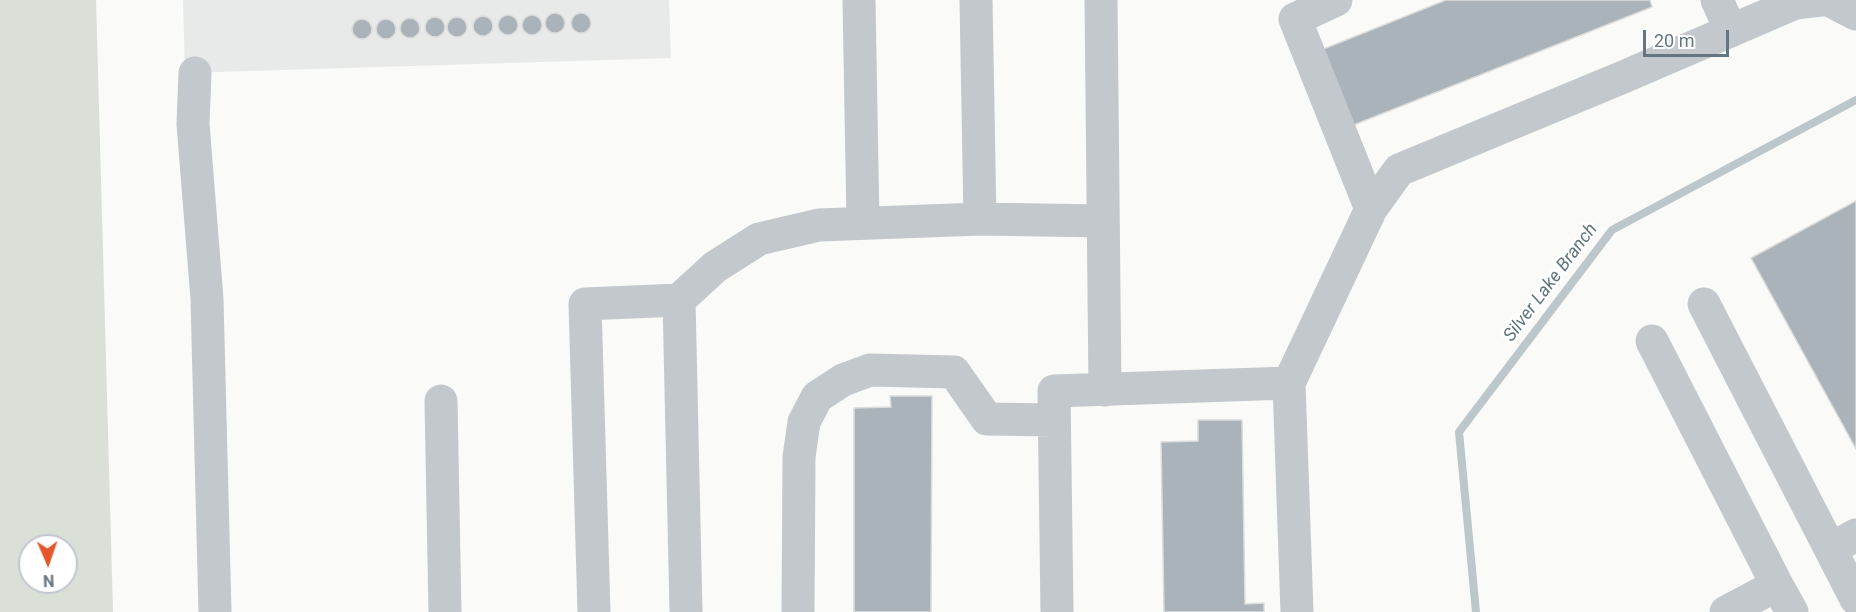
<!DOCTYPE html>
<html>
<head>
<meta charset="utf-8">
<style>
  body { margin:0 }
  #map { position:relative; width:1856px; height:612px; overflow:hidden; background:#fafaf8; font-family:Roboto,sans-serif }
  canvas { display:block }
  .north { position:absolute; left:18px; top:534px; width:60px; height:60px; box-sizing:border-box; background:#fff; border:2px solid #c1c8cd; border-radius:50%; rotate:178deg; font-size:16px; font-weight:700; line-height:24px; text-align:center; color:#657683 }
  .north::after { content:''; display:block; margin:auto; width:21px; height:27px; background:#e4572e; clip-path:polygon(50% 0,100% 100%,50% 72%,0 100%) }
  .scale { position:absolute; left:1643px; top:30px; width:86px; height:27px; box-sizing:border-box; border:3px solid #657683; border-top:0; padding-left:8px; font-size:18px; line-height:21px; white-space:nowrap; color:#657683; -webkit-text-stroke:4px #fff; paint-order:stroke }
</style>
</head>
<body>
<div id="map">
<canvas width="1856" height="612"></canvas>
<div class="north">N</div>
<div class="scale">20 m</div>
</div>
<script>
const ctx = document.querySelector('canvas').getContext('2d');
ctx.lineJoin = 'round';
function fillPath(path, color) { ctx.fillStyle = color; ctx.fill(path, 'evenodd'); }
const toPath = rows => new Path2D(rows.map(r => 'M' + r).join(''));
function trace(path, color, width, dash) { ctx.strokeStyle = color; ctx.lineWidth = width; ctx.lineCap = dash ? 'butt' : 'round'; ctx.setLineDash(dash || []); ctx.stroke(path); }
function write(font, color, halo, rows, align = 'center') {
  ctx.font = font + ' Roboto,sans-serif'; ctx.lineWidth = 6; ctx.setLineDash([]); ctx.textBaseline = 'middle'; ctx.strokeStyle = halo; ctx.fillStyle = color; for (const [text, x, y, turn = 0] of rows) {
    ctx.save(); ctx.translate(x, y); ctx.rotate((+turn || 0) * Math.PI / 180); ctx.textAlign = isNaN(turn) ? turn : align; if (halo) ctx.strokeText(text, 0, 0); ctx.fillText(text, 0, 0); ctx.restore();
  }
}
fillPath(toPath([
  [183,0,669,0,671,58,185,73]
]), '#e8e9e9');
fillPath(toPath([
  [0,0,96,0,113,612,0,612],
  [30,546,66,546,66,582,30,582]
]), '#dadfd7');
trace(toPath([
  [1476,612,1459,432,1612,230,1856,100]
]), '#bbc7cb', 8);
const building = toPath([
  [1446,0,1650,0,1652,7,1351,126,1321,50,1446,0],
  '545 23a10 10 0 1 1 20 0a10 10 0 1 1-20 0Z',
  '571 23a10 10 0 1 1 20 0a10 10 0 1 1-20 0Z',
  '498 25a10 10 0 1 1 20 0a10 10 0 1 1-20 0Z',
  '522 25a10 10 0 1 1 20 0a10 10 0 1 1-20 0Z',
  '473 26a10 10 0 1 1 20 0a10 10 0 1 1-20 0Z',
  '425 27a10 10 0 1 1 20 0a10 10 0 1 1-20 0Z',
  '447 27a10 10 0 1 1 20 0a10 10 0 1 1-20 0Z',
  '400 28a10 10 0 1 1 20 0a10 10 0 1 1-20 0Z',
  '352 29a10 10 0 1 1 20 0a10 10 0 1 1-20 0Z',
  '376 29a10 10 0 1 1 20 0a10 10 0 1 1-20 0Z',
  [1856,201,1856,449,1751,258,1856,201],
  [890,396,932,396,931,612,854,612,854,408,891,407,890,396],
  [1198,420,1242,420,1245,604,1264,603,1264,612,1164,612,1161,442,1198,441,1198,420]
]);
fillPath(building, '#aab3b9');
trace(building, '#dcdcda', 1.5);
trace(toPath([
  [859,0,863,223],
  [976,0,980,219],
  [1101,0,1105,390],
  [1336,0,1295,19,1371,209],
  [1717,0,1731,31],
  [1829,0,1856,14],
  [195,73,193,124,207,299,215,612],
  [1704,304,1856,599],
  [1652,341,1777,585,1726,612],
  [441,401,445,612],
  [1831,549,1856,535],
  [1777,585,1792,612],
  [594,612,585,304,679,300],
  [686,612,679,300,715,267,759,239,819,225,980,219,1103,221],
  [798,612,799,457,804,422,817,397,843,380,870,370,954,372,987,419,1054,420],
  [1057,612,1054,391,1289,383],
  [1297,612,1289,383,1371,209,1399,170,1621,78,1795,3,1821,0]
]), '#c3c8cc', 33);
write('italic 18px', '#60757c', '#fff', [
  ["Silver Lake Branch",1551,283,-53]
]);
</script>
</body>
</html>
